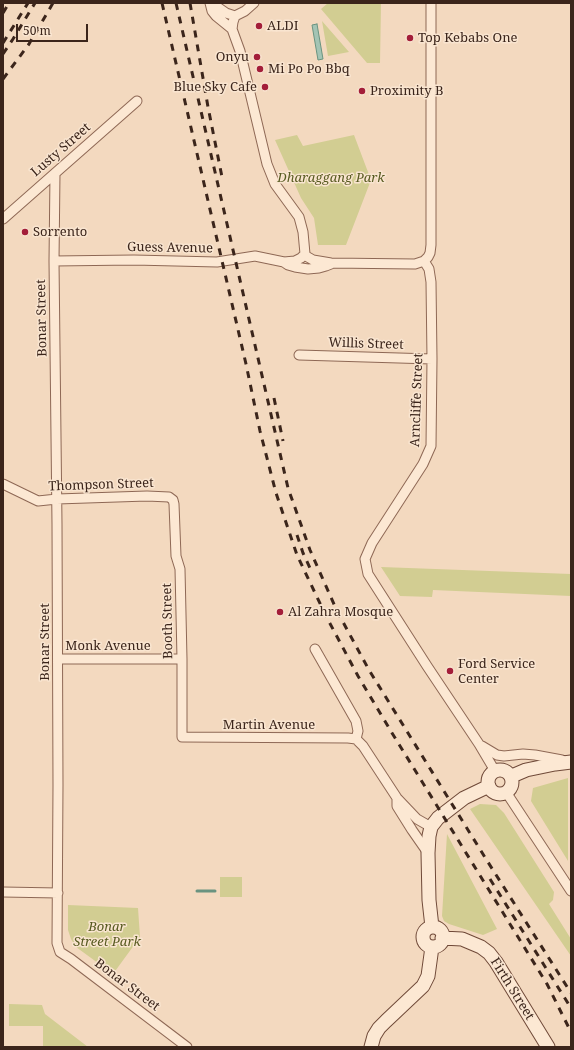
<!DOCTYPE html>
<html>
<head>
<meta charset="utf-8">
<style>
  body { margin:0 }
  #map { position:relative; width:574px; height:1050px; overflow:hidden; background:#f3d9bf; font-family:"Noto Serif",serif }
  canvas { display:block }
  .frame { position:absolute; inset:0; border:4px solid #3b251b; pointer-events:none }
  .scale { position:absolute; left:16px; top:24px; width:72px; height:18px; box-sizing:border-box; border:2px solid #3b251b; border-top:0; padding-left:5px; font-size:12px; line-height:14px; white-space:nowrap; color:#3b251b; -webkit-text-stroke:3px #f9e5d0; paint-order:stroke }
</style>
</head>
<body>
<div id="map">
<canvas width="574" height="1050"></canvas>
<div class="frame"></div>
<div class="scale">50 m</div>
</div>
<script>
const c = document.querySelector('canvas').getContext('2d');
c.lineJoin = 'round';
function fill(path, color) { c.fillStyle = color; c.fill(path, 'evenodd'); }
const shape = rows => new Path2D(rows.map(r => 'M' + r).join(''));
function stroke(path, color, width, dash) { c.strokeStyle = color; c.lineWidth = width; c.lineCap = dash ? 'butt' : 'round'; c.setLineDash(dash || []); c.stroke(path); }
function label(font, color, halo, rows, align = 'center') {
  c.font = font + ' "Noto Serif",serif'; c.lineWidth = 3; c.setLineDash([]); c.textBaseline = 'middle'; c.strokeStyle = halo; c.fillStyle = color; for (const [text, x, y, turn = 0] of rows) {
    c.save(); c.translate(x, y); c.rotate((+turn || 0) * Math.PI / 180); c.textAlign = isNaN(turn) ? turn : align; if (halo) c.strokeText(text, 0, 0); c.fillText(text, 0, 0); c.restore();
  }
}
const green = shape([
  [328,3,381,3,380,63,367,63,321,9],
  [322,21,349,52,328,56],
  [297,135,303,146,354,135,371,180,346,245,318,245,314,218,301,198,275,140],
  [381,567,571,574,571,596,433,590,432,597,400,596],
  [568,778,568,861,531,801,533,788],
  [480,804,496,805,504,813,554,892,553,900,549,904,571,939,571,956,470,809],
  [447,834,497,929,483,935,449,924,444,921,442,916],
  [220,877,242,877,242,897,220,897],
  [68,905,138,908,140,937,113,974,76,947,71,939,68,930],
  [9,1004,42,1005,45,1014,88,1047,43,1047,43,1026,9,1026]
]);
const water = shape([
  [317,24,323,59,318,60,312,25,317,24]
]);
const stream = shape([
  [197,891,215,891]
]);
const street = shape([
  [210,3,212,11,216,16,232,29],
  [215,3,216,6,226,13,235,16],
  [235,16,233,22,232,29,240,51,267,164,275,184,299,217,303,232,305,254],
  [235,16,245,11,254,3],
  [55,173,54,261,57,524,58,785,57,943,60,952,71,959,187,1047],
  [3,219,137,101],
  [305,254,306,256,313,260,331,263,415,264,424,261,428,257,430,253,431,245,431,3],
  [54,261,134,260,217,262,255,256,284,262,295,261,301,258,305,254],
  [424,261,429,269,431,282,432,359,431,446,423,464,372,543,365,559,368,574,427,666,479,744,495,771],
  [285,263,288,265,295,267,308,269,319,268,326,266,331,264],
  [299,355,432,359],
  [3,484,38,501,57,499,147,496,169,497,173,500,174,504,176,556,180,569,182,659,182,737,348,738,356,739],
  [315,649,356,721,358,731,356,739,363,746,397,798,417,819,431,827],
  [58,659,182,659],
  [482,746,497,755,504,756,523,754,535,755,562,760],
  [506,792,571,891],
  [397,798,397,806,412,830,428,853],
  [3,892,58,893]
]);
const secondary = shape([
  '488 782a12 12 0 1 1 24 0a12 12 0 1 1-24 0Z',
  [512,776,526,770,555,764,571,762],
  [432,927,429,900,428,853,429,836,431,827,438,818,464,798,489,786],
  '423 937a10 10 0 1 1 20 0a10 10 0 1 1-20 0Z',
  [442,938,462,939,481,947,489,953,496,962,548,1047],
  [371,1047,374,1036,379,1028,386,1021,423,986,428,976,432,947]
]);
const rail = shape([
  [162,3,246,364,260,431,276,493,297,555,326,616,358,676,392,733,547,984,571,1032],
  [176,3,288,488,310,550,337,611,369,670,486,859,571,993],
  [190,3,208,107,223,182],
  [3,13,9,3],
  [3,43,28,3],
  [3,54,13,39,35,3],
  [3,79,29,44,53,3],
  [274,398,283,441],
  [297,535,303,553,310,568],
  [490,879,571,1008]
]);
const markers = [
  [259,26,4,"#a31e39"],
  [410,38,4,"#a31e39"],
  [257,57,4,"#a31e39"],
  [260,69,4,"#a31e39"],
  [265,87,4,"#a31e39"],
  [362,91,4,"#a31e39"],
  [25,232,4,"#a31e39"],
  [280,612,4,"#a31e39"],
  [450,671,4,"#a31e39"]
];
const poiNames = [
  ["ALDI",267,26],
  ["Top Kebabs One",418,38],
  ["Onyu",249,57,"right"],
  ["Mi Po Po Bbq",268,69],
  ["Blue Sky Cafe",257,87,"right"],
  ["Proximity B",370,91],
  ["Sorrento",33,232],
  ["Al Zahra Mosque",288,612],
  ["Ford Service",458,664],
  ["Center",458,679]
];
const streetNames = [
  ["Lusty Street",61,150,-41],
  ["Guess Avenue",170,248,1],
  ["Bonar Street",42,318,-91],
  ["Willis Street",366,344,2],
  ["Arncliffe Street",417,400,-88],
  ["Thompson Street",101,485,-2],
  ["Booth Street",168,621,-91],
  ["Bonar Street",45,642,-90],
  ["Monk Avenue",108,646],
  ["Martin Avenue",269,725],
  ["Bonar Street",127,985,37],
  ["Firth Street",512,989,58]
];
const parkNames = [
  ["Dharaggang Park",331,178],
  ["Bonar",107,927],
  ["Street Park",107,942]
];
fill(green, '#d2cd92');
fill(water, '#a3c4b4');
stroke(water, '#699380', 1);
stroke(stream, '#699380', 3);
stroke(street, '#8e6855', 11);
stroke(secondary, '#6f4938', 15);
stroke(street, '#fce8d3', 9);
stroke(secondary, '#fce8d3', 13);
stroke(rail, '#3b251b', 3, [7, 7]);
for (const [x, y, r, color] of markers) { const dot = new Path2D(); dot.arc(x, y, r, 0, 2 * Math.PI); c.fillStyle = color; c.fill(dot); stroke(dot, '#f9e5d0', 1.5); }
label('13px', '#3b251b', '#f9e5d0', poiNames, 'left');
label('13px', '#3b251b', '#f9e5d0', streetNames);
label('italic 13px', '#575a20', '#f9e5d0', parkNames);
</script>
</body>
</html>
